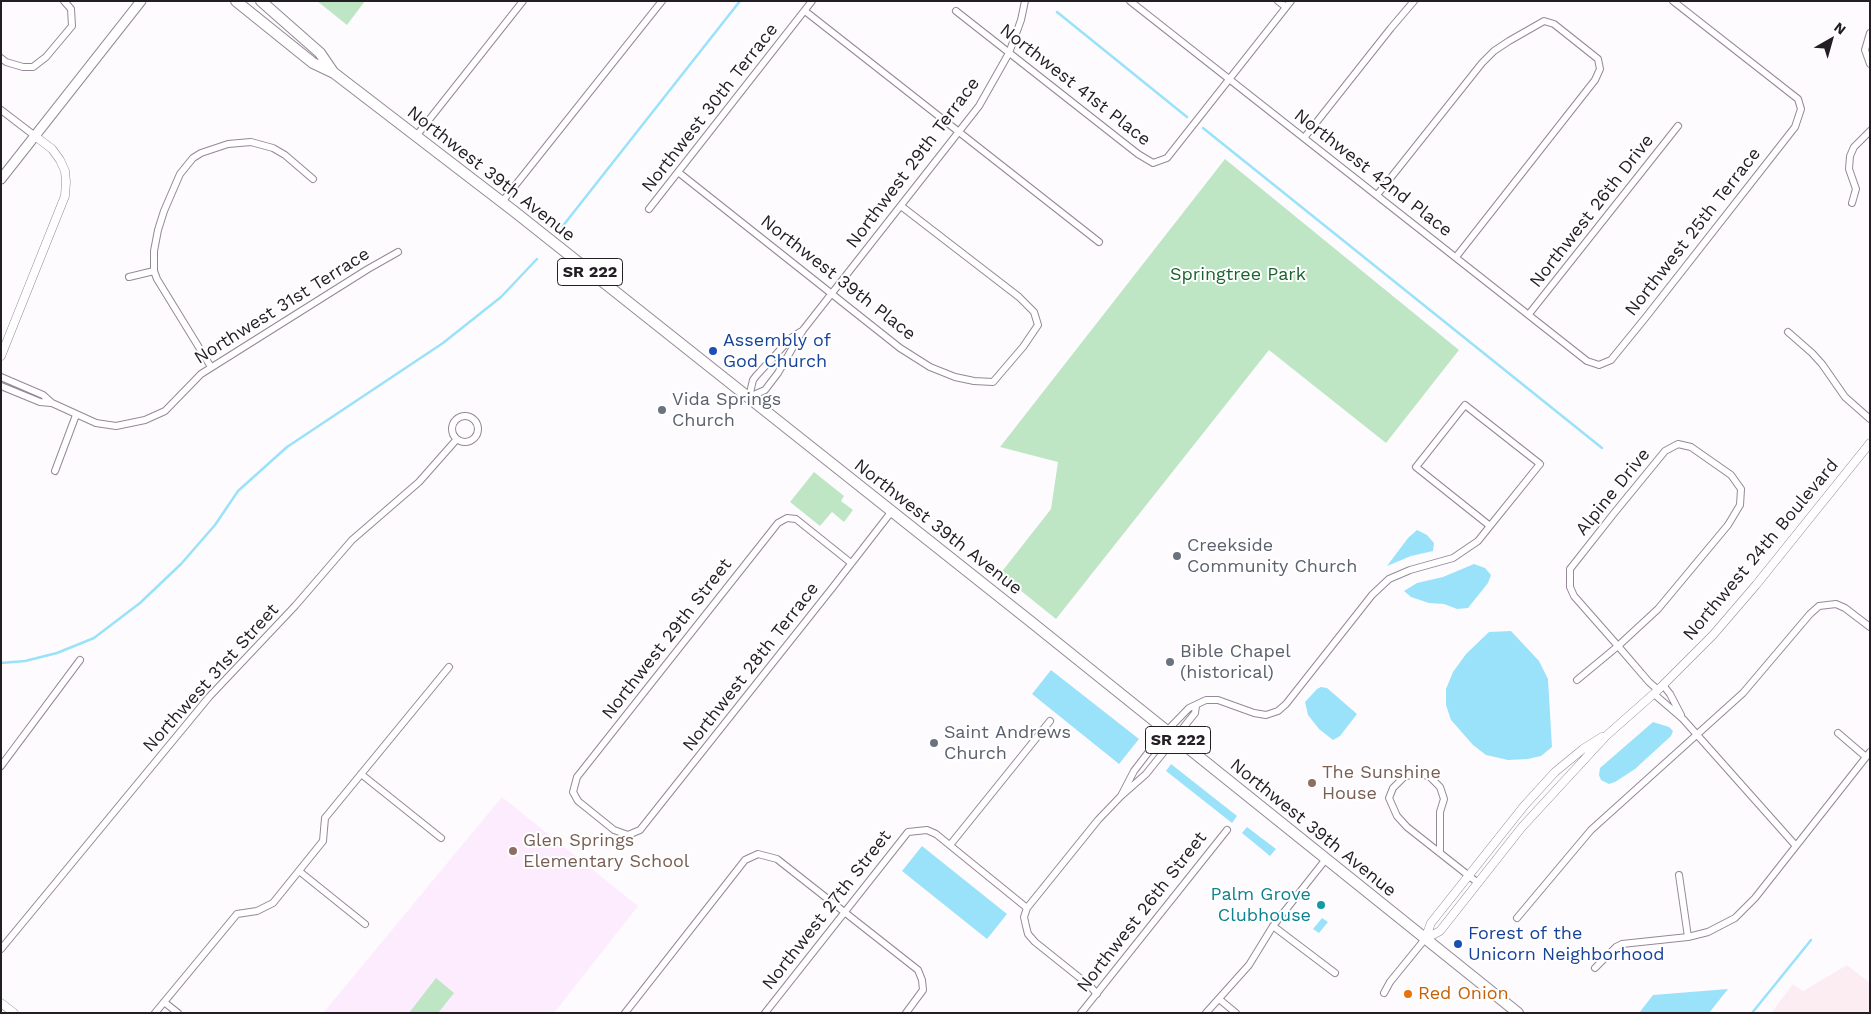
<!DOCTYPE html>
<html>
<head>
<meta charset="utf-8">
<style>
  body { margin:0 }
  #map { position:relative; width:1871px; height:1014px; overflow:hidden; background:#fefbfe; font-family:"Work Sans",sans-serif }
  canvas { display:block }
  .frame { position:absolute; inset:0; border:2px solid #231e24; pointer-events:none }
  .north { position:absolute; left:1806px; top:15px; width:50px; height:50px; -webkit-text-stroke:4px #fff; paint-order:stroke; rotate:38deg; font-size:14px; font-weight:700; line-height:20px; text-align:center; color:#231e24 }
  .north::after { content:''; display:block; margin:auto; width:18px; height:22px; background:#231e24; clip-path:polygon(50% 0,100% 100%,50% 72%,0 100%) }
</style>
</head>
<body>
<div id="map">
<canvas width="1871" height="1014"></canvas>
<div class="frame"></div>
<div class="north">N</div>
</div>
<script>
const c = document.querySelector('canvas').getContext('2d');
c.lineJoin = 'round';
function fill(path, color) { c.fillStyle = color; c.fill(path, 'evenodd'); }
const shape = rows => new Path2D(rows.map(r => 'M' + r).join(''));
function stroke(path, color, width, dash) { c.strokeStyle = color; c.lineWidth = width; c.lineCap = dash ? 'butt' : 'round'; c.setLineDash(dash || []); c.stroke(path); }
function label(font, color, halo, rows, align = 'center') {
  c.font = font + ' "Work Sans",sans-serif'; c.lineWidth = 4; c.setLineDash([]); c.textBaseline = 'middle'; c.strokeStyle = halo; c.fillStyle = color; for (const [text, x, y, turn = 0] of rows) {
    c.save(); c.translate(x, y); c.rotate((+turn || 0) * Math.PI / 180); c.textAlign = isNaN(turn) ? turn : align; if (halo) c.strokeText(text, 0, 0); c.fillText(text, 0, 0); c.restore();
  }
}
const commercial = shape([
  [1847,965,1870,983,1870,1013,1771,1013,1793,984,1803,991]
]);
const built = shape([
  [502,797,638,906,554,1013,323,1013]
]);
const green = shape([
  [317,1,365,1,347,25],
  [1225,159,1459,350,1386,443,1269,350,1056,619,1000,574,1051,509,1058,462,1000,447],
  [814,472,844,496,841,501,853,510,844,522,832,512,820,526,790,502],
  [436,978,454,993,438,1013,409,1013]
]);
const water = shape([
  [1417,530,1427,535,1434,543,1433,551,1411,556,1387,566,1408,538],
  [1474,564,1485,568,1491,575,1488,583,1468,608,1457,609,1444,604,1429,603,1411,597,1404,591,1417,583,1443,577],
  [1511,631,1539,661,1548,679,1552,747,1541,756,1528,759,1508,760,1486,755,1473,745,1451,720,1446,705,1446,689,1453,672,1466,654,1489,632],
  [1051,670,1139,739,1119,764,1032,694],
  [1321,687,1327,688,1357,714,1340,736,1333,740,1319,729,1308,715,1305,702,1317,689],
  [1653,722,1669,727,1673,731,1671,736,1635,769,1615,782,1609,784,1601,780,1599,775,1600,768],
  [1171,764,1237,816,1232,823,1166,771],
  [1247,827,1276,849,1270,856,1242,833],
  [922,846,1007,914,987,939,902,871],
  [1322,918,1328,922,1319,933,1313,929],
  [1728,989,1709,1013,1639,1013,1653,995]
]);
const stream = shape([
  [1057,12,1187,117],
  [1203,128,1602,448],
  [562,227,740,1],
  [1,663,25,661,57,653,94,638,140,603,181,564,215,525,238,491,287,447,443,343,501,297,537,259],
  [1752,1013,1811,940]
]);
const minor = shape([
  [1130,1,1587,361,1599,365,1611,360,1646,317,1795,127,1801,109,1798,99,1673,1],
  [1278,1,1286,7],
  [805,11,1099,242],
  [956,11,1138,154,1153,163,1167,158,1291,1],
  [1870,33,1865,50,1870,64],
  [1,58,6,62,23,67,33,67,46,57,72,26,71,9,64,1],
  [1,110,35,136],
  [417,135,523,1],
  [1304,138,1391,28,1414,1],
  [678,172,900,348,930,367,955,377,974,381,993,382,1023,347,1038,325,1034,312,1019,297,901,206],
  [1377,195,1482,63,1494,51,1509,41,1544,21,1554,24,1598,59,1600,69,1595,80,1456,257],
  [502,202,662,1],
  [1852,203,1856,189,1849,169,1850,156,1854,147,1870,131],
  [649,209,812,1],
  [129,277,154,271],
  [1529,314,1678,126],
  [1788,332,1812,353,1822,364,1845,397,1870,419],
  [211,367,157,279,154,271,154,251,158,230,164,211,180,174,193,158,201,153,228,144,251,142,273,148,285,155,313,179],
  [1,377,43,395,52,403,96,423,116,426,145,420,165,411,201,374,368,269,398,252],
  [1,386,40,402,51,403],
  [749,397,765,390,778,373,803,330,979,106,1009,53,1021,20,1025,1],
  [749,397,753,380,756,376,791,338,800,332],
  '452 429a13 13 0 1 1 26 0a13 13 0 1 1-26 0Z',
  [55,471,76,415],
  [851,563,796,519,787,518,778,523,577,777,573,792,578,801,614,830,628,835,640,830,833,587,892,511],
  [1577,680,1618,646,1658,609,1728,525,1740,505,1741,489,1731,475,1691,447,1678,444,1665,451,1615,512,1570,569,1570,587,1574,596,1618,646,1649,682,1658,690],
  [1663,685,1670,694,1681,715],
  [1654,694,1683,719,1796,846],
  [1838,733,1866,757],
  [1,766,80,660],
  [361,774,441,838],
  [1121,796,1134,771,1157,741,1189,708,1206,700,1218,700,1254,713,1266,715,1278,711,1286,704,1372,595,1389,579,1410,570,1453,558,1478,541,1490,526,1540,464,1465,405,1416,467,1490,526],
  [950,845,1050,721],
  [1440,853,1440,812,1444,799,1440,787,1429,776,1419,774,1405,776,1393,788,1389,798,1397,816,1407,827,1478,883],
  [299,871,365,924],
  [1679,875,1688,937],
  [1517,918,1591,830,1743,693,1810,614,1819,606,1836,604,1845,608,1870,627],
  [1273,926,1335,973],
  [1,949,209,697,295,606,352,540,419,482,457,439],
  [1595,968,1616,947,1622,944,1688,937,1708,932,1735,918,1755,898,1870,752],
  [1384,993,1390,982,1425,939],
  [1097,994,1090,986,1035,942,1028,934,1026,926,1024,917,1027,908,1098,820,1121,796,1146,774,1195,713,1196,706],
  [1219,999,1236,1013],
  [164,1002,178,1013],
  [155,1013,237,914,257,911,273,903,323,841,325,818,449,667],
  [625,1013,745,860,758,854,777,859,918,970,922,980,923,990,906,1013],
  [765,1013,908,832,927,830,936,834,1027,908],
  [1081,1013,1227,830],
  [1206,1013,1249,965,1273,926,1326,859]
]);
const tertiary = shape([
  [1,356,65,196,66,182,65,171,60,160,52,149,35,136],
  [1425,939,1440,931,1522,827,1606,736,1658,690,1713,635,1756,585,1870,443],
  [1425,939,1431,923,1524,806,1555,772,1583,749,1602,737],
  [1,1003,14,1013]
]);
const secondary = shape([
  [1,179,141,1]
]);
const primary = shape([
  [236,1,313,63,334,73,515,212,1030,621,1518,1013],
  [261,1,320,53,333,72]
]);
const markers = [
  [713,351,5,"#1a4fb4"],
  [662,410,5,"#6b7280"],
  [1177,556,5,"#6b7280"],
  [1170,662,5,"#6b7280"],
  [934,743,5,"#6b7280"],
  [1312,783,5,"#8d6e63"],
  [513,851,5,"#8d6e63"],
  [1321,905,5,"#0f9aa8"],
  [1458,944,5,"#1a4fb4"],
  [1408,994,5,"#e8710a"]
];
const shields = [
  [590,272,65],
  [1178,740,65]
];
const shieldNames = [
  ["SR 222",590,272],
  ["SR 222",1178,740]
];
const streetNames = [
  ["Northwest 41st Place",1075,85,38],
  ["Northwest 30th Terrace",710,108,-52],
  ["Northwest 29th Terrace",913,163,-53],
  ["Northwest 42nd Place",1373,173,38],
  ["Northwest 39th Avenue",491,174,38],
  ["Northwest 26th Drive",1592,211,-52],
  ["Northwest 25th Terrace",1693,232,-52],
  ["Northwest 39th Place",838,278,38],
  ["Northwest 31st Terrace",282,306,-32],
  ["Alpine Drive",1613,492,-51],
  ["Northwest 39th Avenue",938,527,38],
  ["Northwest 24th Boulevard",1761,550,-50],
  ["Northwest 29th Street",667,639,-52],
  ["Northwest 28th Terrace",751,667,-52],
  ["Northwest 31st Street",211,678,-48],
  ["Northwest 39th Avenue",1313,828,39],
  ["Northwest 27th Street",827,910,-52],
  ["Northwest 26th Street",1142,912,-52]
];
const parkNames = [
  ["Springtree Park",1238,275]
];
const transitNames = [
  ["Assembly of",723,341],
  ["God Church",723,362],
  ["Forest of the",1468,934],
  ["Unicorn Neighborhood",1468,955]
];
const worshipNames = [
  ["Vida Springs",672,400],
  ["Church",672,421],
  ["Creekside",1187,546],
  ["Community Church",1187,567],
  ["Bible Chapel",1180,652],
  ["(historical)",1180,673],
  ["Saint Andrews",944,733],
  ["Church",944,754]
];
const educationNames = [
  ["The Sunshine",1322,773],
  ["House",1322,794],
  ["Glen Springs",523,841],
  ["Elementary School",523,862]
];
const cultureNames = [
  ["Palm Grove",1311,895],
  ["Clubhouse",1311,916]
];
const foodNames = [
  ["Red Onion",1418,994]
];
fill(commercial, '#fcedf3');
fill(built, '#fcecfe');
fill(green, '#bfe6c4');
fill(water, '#9ae2f9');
stroke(stream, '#9ae2f9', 2.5);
stroke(minor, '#958897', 8);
stroke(tertiary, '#958897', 9);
stroke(secondary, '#958897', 11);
stroke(primary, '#958897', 12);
stroke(minor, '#fff', 6);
stroke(tertiary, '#fff', 8);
stroke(secondary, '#fff', 9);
stroke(primary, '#fff', 10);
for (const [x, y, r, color] of markers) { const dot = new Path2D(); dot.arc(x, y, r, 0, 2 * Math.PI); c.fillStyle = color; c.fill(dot); stroke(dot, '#fff', 2); }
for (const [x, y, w] of shields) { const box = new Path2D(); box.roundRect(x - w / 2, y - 13.5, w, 27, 4); c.fillStyle = '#fff'; c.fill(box); stroke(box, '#231e24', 1); }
label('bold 16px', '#231e24', null, shieldNames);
label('18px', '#231e24', '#fff', streetNames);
label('18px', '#1b622f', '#fff', parkNames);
label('18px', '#164399', '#fff', transitNames, 'left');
label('18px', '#5b616d', '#fff', worshipNames, 'left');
label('18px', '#785e54', '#fff', educationNames, 'left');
label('18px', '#0d838f', '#fff', cultureNames, 'right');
label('18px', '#c56008', '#fff', foodNames, 'left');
</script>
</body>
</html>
